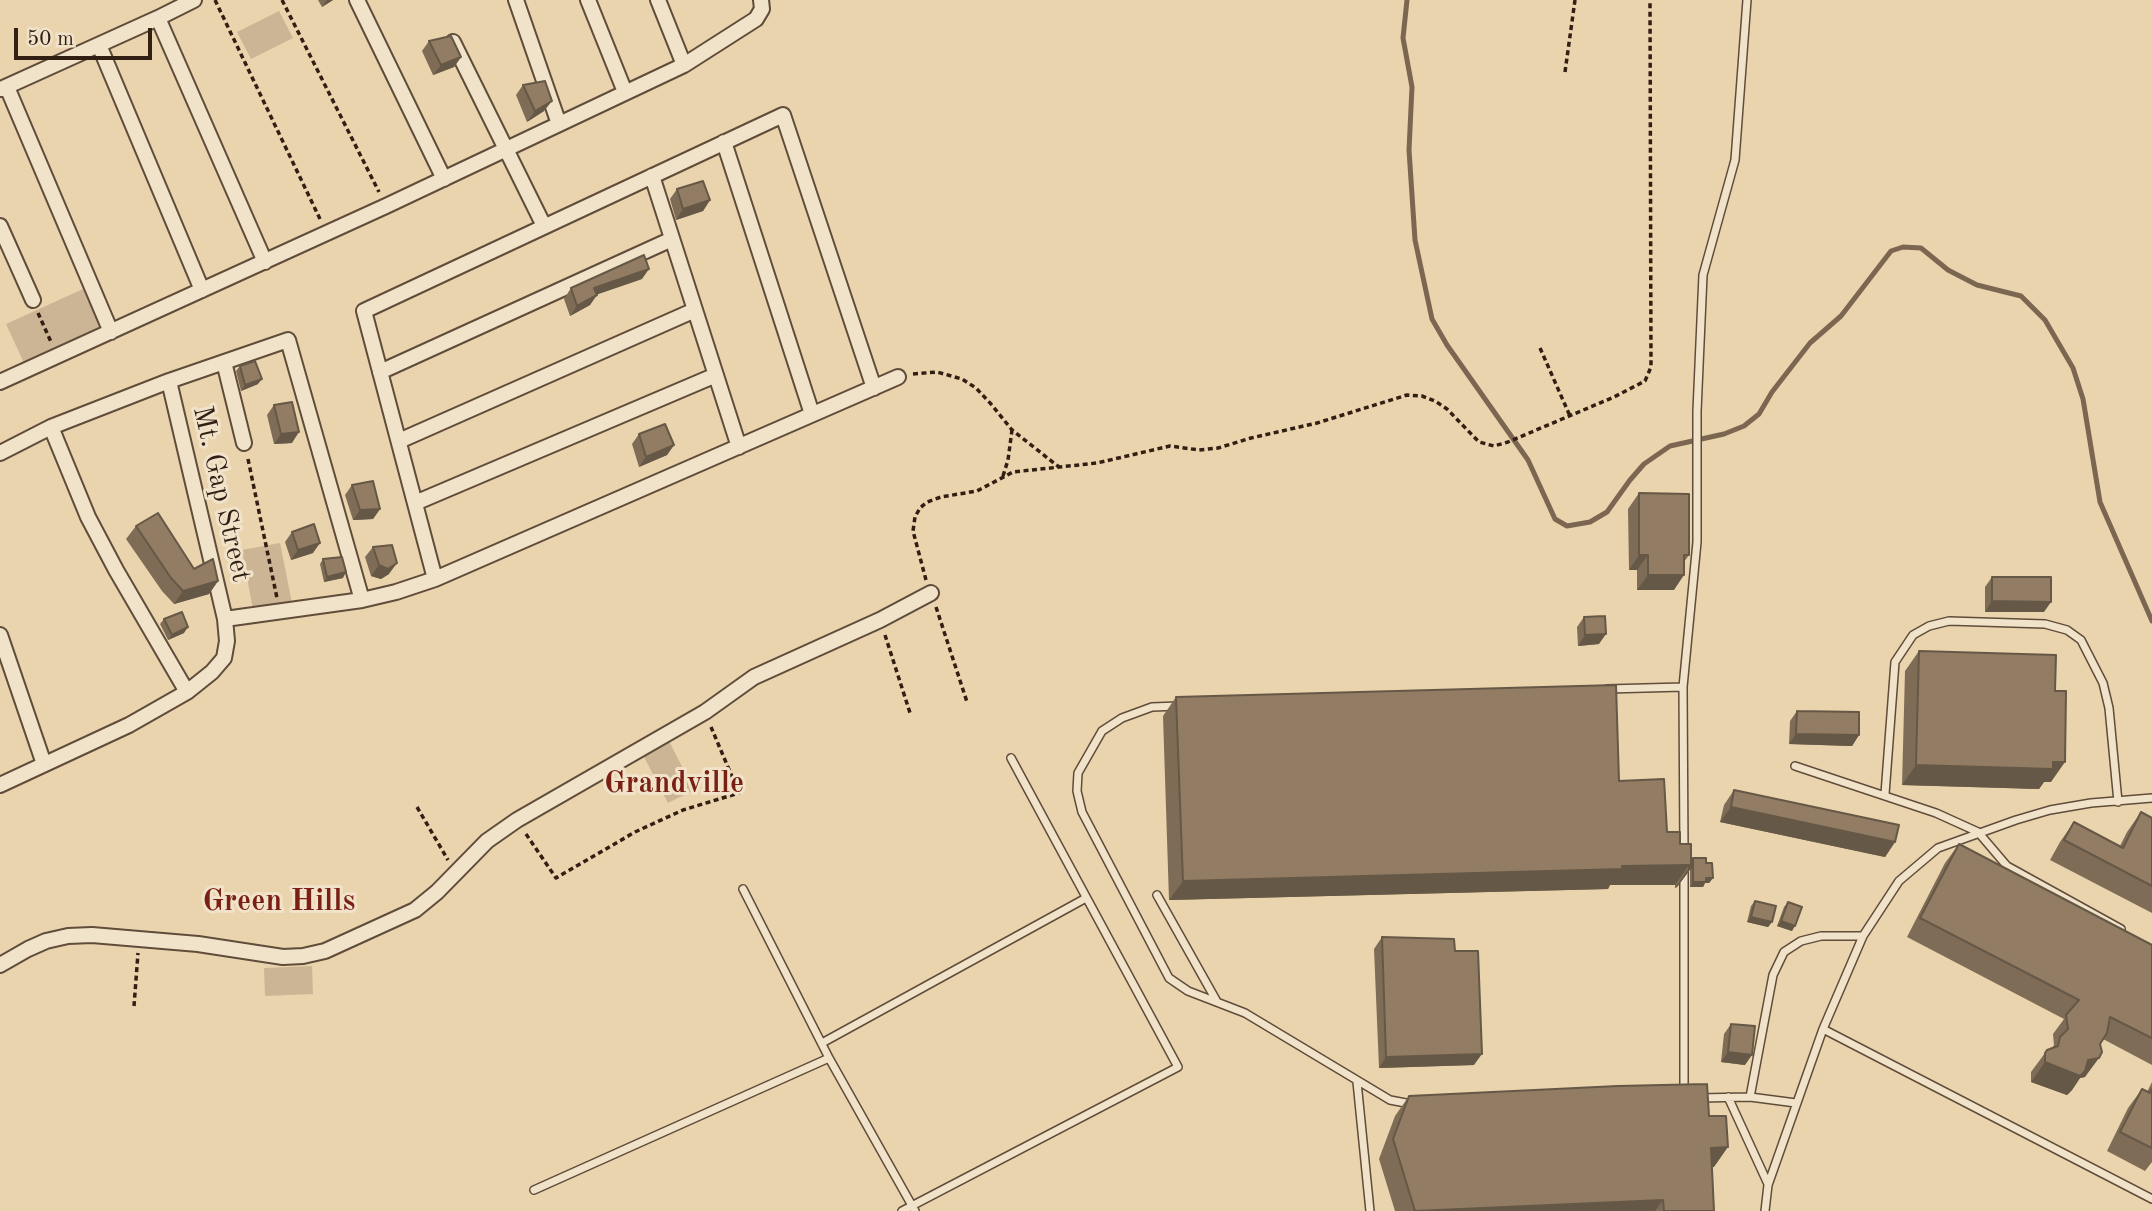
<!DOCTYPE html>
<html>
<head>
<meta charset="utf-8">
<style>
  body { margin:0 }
  #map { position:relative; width:2152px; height:1211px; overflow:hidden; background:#ead4ae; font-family:"Old Standard TT",serif }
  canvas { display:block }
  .scale { position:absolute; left:14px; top:28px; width:138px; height:32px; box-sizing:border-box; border:4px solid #321f14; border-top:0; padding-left:9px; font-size:21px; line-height:24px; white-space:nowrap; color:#321f14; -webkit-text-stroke:5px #f1e3ca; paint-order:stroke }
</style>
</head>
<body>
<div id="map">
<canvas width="2152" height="1211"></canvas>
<div class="scale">50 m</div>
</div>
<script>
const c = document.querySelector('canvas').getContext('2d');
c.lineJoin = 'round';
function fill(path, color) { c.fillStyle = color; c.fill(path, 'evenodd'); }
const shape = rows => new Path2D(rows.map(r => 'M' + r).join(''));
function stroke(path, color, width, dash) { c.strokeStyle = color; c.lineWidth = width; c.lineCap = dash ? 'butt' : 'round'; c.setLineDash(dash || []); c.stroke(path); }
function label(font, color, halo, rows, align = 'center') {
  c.font = font + ' "Old Standard TT",serif'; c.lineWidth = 6; c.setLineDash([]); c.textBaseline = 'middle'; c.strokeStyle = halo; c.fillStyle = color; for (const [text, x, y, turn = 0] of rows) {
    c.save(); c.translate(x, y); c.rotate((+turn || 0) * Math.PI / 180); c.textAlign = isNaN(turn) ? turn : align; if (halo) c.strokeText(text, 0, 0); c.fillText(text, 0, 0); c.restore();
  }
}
const green = shape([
  [279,11,293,38,251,59,237,32],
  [83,289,101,328,24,363,6,324],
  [280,543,292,603,253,610,242,550],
  [669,741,694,790,668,803,643,755],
  [312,966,313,994,265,996,264,968]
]);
const stream = shape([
  [1407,0,1403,38,1412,87,1409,150,1415,240,1432,319,1447,345,1528,460,1555,519,1567,526,1590,522,1607,512,1630,480,1644,464,1670,446,1724,434,1744,426,1759,414,1772,392,1810,343,1841,316,1891,251,1903,247,1921,248,1948,270,1977,285,2021,296,2045,320,2073,368,2083,399,2100,502,2152,621]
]);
const path = shape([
  [215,0,320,219],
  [282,0,379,192],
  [1565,72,1575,0],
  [38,313,51,342],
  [1540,348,1570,416],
  [913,374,937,372,962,379,976,388,991,404,1012,430,1059,467],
  [248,459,277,598],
  [1003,476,1008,460,1012,430],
  [926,580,913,531,915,517,920,508,927,502,941,497,977,491,1013,472,1097,463,1170,446,1199,450,1218,448,1251,438,1317,423,1407,395,1422,396,1435,401,1447,409,1479,442,1494,446,1508,442,1614,397,1645,381,1651,367,1650,0],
  [936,607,967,702],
  [885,635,911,716],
  [417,807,448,860],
  [526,834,556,878,635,832,683,810,739,793,711,727],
  [134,1006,138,953]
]);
const service = shape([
  [1607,689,1683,687],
  [1179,706,1152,707,1122,718,1102,731,1078,773,1077,791,1082,812,1169,978,1188,991,1245,1013,1390,1100,1411,1104],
  [1795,766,1936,813,1978,832,2007,866,2121,929],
  [1885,794,1895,662,1913,635,1929,626,1949,621,2045,624,2067,630,2081,640,2103,683,2109,708,2118,802],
  [1684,852,1683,687,1697,542,1697,411,1703,275,1735,160,1747,0],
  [1684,871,1684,1094],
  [743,889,829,1058,915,1211],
  [1157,895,1216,1000],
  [1823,1029,2152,1199],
  [822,1043,1086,898],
  [1357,1082,1370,1211],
  [1728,1097,1768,1184],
  [1750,1097,1773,975,1784,952,1801,941,1821,936,1863,936],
  [1699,1098,1750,1097,1796,1103],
  [534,1190,829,1058],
  [902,1211,1178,1067,1011,758],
  [1765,1211,1768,1185,1823,1029,1863,936,1899,881,1938,848,2016,820,2050,810,2091,803,2152,798]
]);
const minor = shape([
  [357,0,444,179],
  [516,0,559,124],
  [588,0,625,92],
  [658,0,684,65],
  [158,18,265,262],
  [453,42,544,226],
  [99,45,202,290],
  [7,87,111,332],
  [1,89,158,18,194,0],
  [724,142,812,414],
  [652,176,739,447],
  [0,226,33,300],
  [224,362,244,443],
  [380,372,672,239],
  [0,382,386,206,684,65,756,19,762,9,761,0],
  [51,427,88,517,116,570,187,692],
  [399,441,695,310],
  [0,453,51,427,169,381,288,340,362,600],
  [415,503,716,375],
  [435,579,364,311,783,115,874,388],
  [225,619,362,600,396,592,435,579,898,377],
  [0,635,44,764],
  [0,785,129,725,187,692,212,672,224,658,227,641,225,619,169,381],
  [0,965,28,949,46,941,68,936,92,935,198,944,283,957,303,956,325,951,415,910,437,892,487,841,517,820,705,712,754,677,880,620,931,593]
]);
const wall = shape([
  [318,0,333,0,322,7],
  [429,41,461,57,454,67,433,75,422,51],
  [523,85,544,111,527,122,516,95],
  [677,189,710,200,703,211,676,220,670,199],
  [642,279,597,294,590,305,570,316,564,299,571,288],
  [240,366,258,384,241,391,236,371],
  [274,405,292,443,274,444,267,415],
  [639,434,674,445,667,455,639,467,632,444],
  [352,485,380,509,373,519,353,520,345,495],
  [1639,493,1689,555,1684,562,1674,590,1637,590,1637,570,1629,570,1628,509],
  [136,526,194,569,218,581,209,594,174,604,162,591,126,539],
  [292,532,313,553,291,560,285,542],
  [373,547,389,574,381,579,371,576,365,557],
  [323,559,343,578,324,582,320,564],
  [1992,577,2044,612,1985,612,1985,587],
  [1584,617,1599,644,1578,646,1577,627],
  [164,619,184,633,168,640,160,624],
  [1919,651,2051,782,2044,782,2039,789,1902,785,1905,671],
  [1176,697,1619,781,1667,832,1680,844,1691,861,1693,858,1706,863,1713,878,1709,883,1705,883,1703,887,1690,887,1690,870,1677,887,1675,888,1675,885,1610,885,1608,889,1169,900,1163,716],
  [1797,711,1859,735,1852,746,1789,744,1790,721],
  [1734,790,1895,842,1885,857,1720,822,1724,805],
  [2141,812,2152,818,2152,913,2050,860,2060,842,2074,822,2120,846,2127,832],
  [1959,844,2152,945,2152,1065,2103,1039,2085,1077,2080,1078,2072,1090,2067,1095,2031,1082,2031,1072,2045,1053,2052,1048,2054,1045,2053,1034,2064,1019,1907,937,1945,863],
  [1755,901,1772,922,1768,927,1747,922,1751,906],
  [1788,902,1792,931,1777,926,1784,907],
  [1382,937,1455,951,1474,1065,1379,1068,1374,949],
  [1731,1024,1745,1065,1721,1062,1724,1034],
  [2152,1082,2152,1162,2145,1171,2107,1151,2128,1108,2142,1089,2147,1092],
  [1409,1096,1714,1167,1712,1167,1714,1211,1395,1211,1379,1159,1395,1116]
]);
const shadedWall = shape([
  [327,0,333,0,322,7],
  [461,57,454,67,433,75,441,65],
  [552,101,544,111,527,122,535,111],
  [710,200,703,211,676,220,683,209],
  [649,269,642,279,587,298,594,288],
  [597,295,590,305,570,316,577,306],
  [262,379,258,384,241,391,245,385],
  [299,432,292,443,274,444,281,434],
  [674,445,667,455,639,467,646,457],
  [380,509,373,519,353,520,360,510],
  [320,543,313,553,291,560,298,550],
  [1639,555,1648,555,1637,570,1629,570],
  [397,563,389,574,381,579,371,576,379,565],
  [346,572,343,578,324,582,327,577],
  [1648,575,1684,575,1674,590,1637,590],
  [218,581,209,594,174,604,183,591],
  [1992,601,2051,602,2044,612,1985,612],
  [188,627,184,633,168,640,172,635],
  [1606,634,1599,644,1578,646,1585,635],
  [1796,734,1859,735,1852,746,1789,744],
  [2053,762,2065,762,2051,782,2044,782,2039,789,1902,785,1916,765],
  [1731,807,1895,842,1885,857,1720,822],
  [1689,865,1675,885,1610,885,1608,889,1169,900,1183,881,1622,866],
  [1689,868,1691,868,1677,887,1675,888],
  [1706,878,1713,878,1709,883,1705,883,1703,887,1690,887,1693,882],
  [1751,917,1772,922,1768,927,1747,922],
  [1781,921,1795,926,1792,931,1777,926],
  [1728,1052,1752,1055,1745,1065,1721,1062],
  [1482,1054,1474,1065,1379,1068,1386,1057],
  [2099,1058,2085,1077,2080,1078,2072,1090,2067,1095,2031,1082,2045,1062,2088,1060],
  [1728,1147,1714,1167,1697,1168,1711,1148],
  [1663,1200,1655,1211,1421,1211]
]);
const building = shape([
  [451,36,461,57,441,65,429,41,451,36],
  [545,81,552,101,535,111,523,85,545,81],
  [703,181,710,200,683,209,677,189,703,181],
  [644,255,649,269,594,288,597,295,577,306,571,288,644,255],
  [255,361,262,379,245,385,240,366,255,361],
  [292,402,299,432,281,434,274,405,292,402],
  [665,424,674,445,646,457,639,434,665,424],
  [373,481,380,509,360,510,352,485,373,481],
  [1639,493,1689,494,1689,555,1684,555,1684,575,1648,575,1648,555,1639,555,1639,493],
  [158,513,194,569,213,559,218,581,183,591,171,578,136,526,158,513],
  [314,524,320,543,298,550,292,532,314,524],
  [392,545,397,563,388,569,379,565,373,547,392,545],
  [342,557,346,572,327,577,323,559,342,557],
  [1992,577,2051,577,2051,602,1992,601,1992,577],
  [182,612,188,627,172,635,164,619,182,612],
  [1605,616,1606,634,1585,635,1584,617,1605,616],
  [1919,651,2056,655,2055,691,2066,691,2065,762,2053,762,2053,769,1916,765,1919,651],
  [1616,685,1619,781,1664,779,1667,832,1680,832,1680,844,1691,844,1691,868,1689,868,1689,865,1622,866,1622,869,1183,881,1176,697,1616,685],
  [1797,711,1859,712,1859,735,1796,734,1797,711],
  [1734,790,1899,825,1895,842,1731,807,1734,790],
  [2141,812,2152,818,2152,886,2064,840,2074,822,2123,848,2141,812],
  [1959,844,2152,945,2152,1038,2110,1017,2107,1033,2100,1044,2102,1052,2099,1058,2088,1060,2085,1071,2080,1076,2045,1062,2045,1053,2047,1050,2058,1046,2060,1037,2068,1029,2066,1015,2079,1000,1920,918,1959,844],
  [1693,858,1706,858,1706,863,1712,863,1713,878,1706,878,1706,882,1693,882,1693,858],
  [1755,901,1776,906,1772,922,1751,917,1755,901],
  [1788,902,1802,907,1795,926,1781,921,1788,902],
  [1382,937,1454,939,1455,951,1478,951,1482,1054,1386,1057,1382,937],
  [1731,1024,1755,1026,1752,1055,1728,1052,1731,1024],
  [1707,1084,1709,1116,1726,1116,1728,1147,1711,1148,1714,1211,1664,1211,1663,1200,1415,1211,1393,1139,1409,1096,1618,1086,1707,1084],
  [2142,1089,2150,1093,2152,1089,2152,1148,2120,1132,2142,1089]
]);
const streetNames = [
  ["Mt. Gap Street",221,494,77]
];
const neighbourhoodNames = [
  ["Grandville",674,784],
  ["Green Hills",279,902]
];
fill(green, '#cbb594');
stroke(stream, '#7b6651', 5);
stroke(service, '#604c3a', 10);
stroke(minor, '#604c3a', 18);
stroke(path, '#321f14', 3.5, [5, 3.5]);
stroke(service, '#f1e3ca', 7);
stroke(minor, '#f1e3ca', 14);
fill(wall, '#7e6c56');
fill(shadedWall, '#665846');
fill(building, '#927d64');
stroke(building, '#665846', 2);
label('28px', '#321f14', '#f1e3ca', streetNames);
label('bold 30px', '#7a1f14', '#f1e3ca', neighbourhoodNames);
</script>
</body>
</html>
